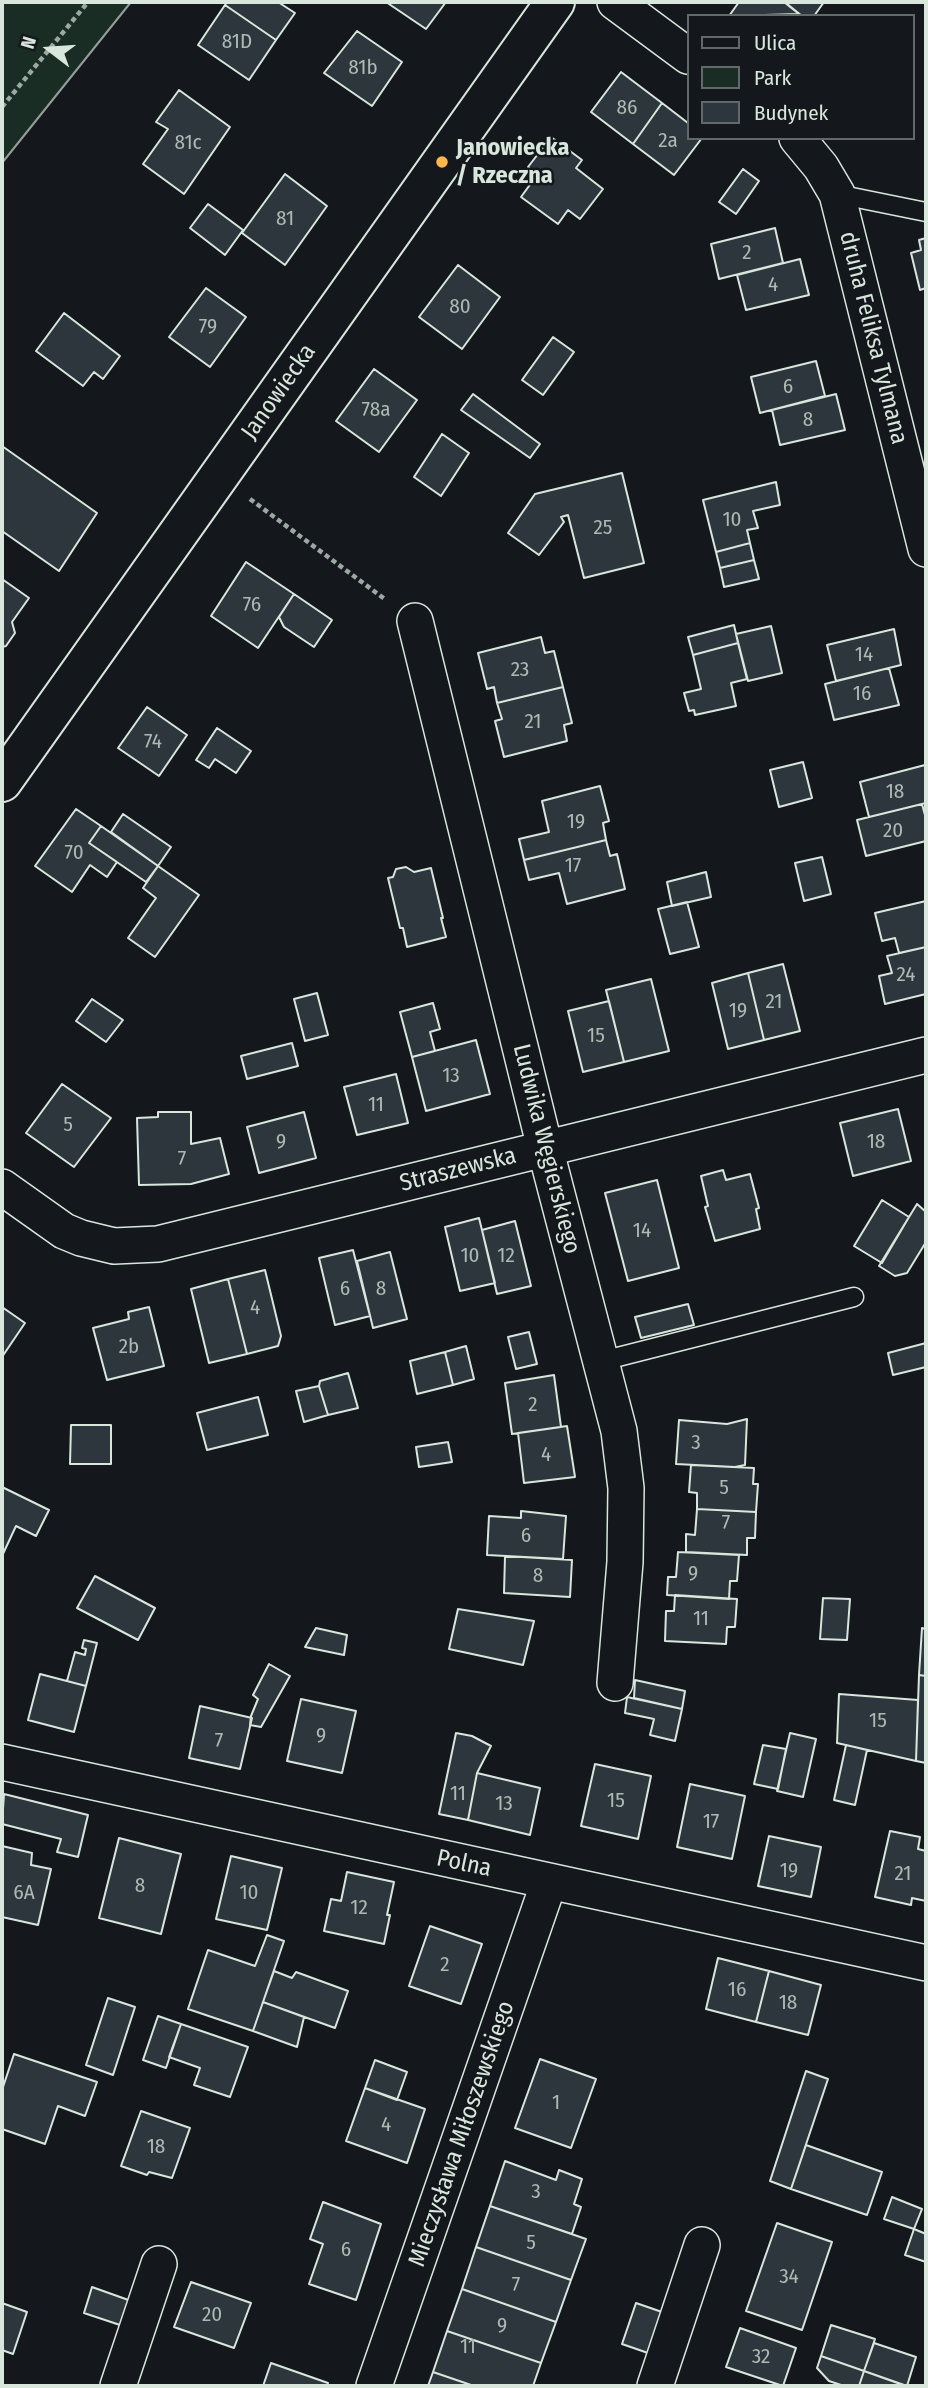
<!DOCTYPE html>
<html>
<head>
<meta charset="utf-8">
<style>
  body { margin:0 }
  #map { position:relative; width:928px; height:2388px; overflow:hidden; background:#14181c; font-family:"Fira Sans Condensed",sans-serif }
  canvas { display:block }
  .frame { position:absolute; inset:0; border:4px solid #d8e6dc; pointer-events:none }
  .legend { position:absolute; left:687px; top:14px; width:228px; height:126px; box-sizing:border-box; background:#14181c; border:2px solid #626a69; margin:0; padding:9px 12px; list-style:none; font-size:21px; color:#d8e6dc }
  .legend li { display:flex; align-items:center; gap:14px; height:35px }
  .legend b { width:35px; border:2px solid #626a69 }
  .north { position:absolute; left:14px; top:14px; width:70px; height:70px; -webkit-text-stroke:5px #14181c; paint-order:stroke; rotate:287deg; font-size:19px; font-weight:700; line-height:28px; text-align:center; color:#d8e6dc }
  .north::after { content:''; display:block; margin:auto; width:24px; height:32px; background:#d8e6dc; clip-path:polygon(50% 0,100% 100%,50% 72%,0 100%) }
</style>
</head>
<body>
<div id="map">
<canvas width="928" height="2388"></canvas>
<div class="frame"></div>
<ul class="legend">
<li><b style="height:9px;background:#14181c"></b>Ulica</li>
<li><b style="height:19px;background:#1a2d24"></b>Park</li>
<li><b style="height:19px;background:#2c363c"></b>Budynek</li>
</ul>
<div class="north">N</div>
</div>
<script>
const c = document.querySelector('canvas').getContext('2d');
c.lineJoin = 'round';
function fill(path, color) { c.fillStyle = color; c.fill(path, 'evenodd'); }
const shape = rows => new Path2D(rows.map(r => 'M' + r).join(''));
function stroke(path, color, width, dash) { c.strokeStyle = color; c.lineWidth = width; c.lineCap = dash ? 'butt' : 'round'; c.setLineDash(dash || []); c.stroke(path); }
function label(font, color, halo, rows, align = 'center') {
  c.font = font + ' "Fira Sans Condensed",sans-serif'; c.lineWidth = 5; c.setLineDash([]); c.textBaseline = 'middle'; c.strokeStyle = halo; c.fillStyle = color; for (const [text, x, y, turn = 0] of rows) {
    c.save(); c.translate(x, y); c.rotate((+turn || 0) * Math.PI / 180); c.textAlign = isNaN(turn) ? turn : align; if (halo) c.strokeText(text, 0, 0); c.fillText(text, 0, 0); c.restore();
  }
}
const green = shape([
  [2,2,131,2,2,163,2,2]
]);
const building = shape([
  [227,2,278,2,295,13,276,40,225,5,227,2],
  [386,2,446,2,426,29,386,2],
  [739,2,784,2,799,14,729,16,739,2],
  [788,2,824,2,814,16,802,16,786,3,788,2],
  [225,5,276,40,249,80,198,45,225,5],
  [357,31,402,62,372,106,324,73,357,31],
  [621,72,662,103,633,144,591,112,621,72],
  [179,90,230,127,184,194,143,164,168,129,156,122,179,90],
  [662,103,688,123,688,138,702,138,674,175,633,144,662,103],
  [551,137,582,160,576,168,603,189,580,219,568,210,558,224,521,197,537,175,528,167,551,137],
  [743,169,759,181,736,214,719,202,743,169],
  [285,174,327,206,285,265,242,233,285,174],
  [208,204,243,230,225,255,190,228,208,204],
  [775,228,783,263,719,279,711,244,775,228],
  [926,238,926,288,920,290,911,253,921,250,919,240,926,238],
  [800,259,809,295,746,310,737,275,800,259],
  [458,265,500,297,462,349,419,317,458,265],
  [206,288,246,317,210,367,169,337,206,288],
  [64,313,120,356,103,379,94,372,83,386,36,351,64,313],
  [553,337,574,352,543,395,522,380,553,337],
  [816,361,825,396,760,413,751,377,816,361],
  [374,369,417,400,379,452,336,421,374,369],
  [473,394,540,444,530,458,461,410,473,394],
  [836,394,845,430,780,445,772,410,836,394],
  [442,434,469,453,441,496,414,477,442,434],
  [2,446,97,513,59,571,2,531,2,446],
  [622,473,644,563,584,578,568,515,561,517,564,522,539,555,508,533,535,494,622,473],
  [776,482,780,505,753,511,758,528,747,530,750,543,716,552,703,500,776,482],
  [750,543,754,560,720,568,716,552,750,543],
  [754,560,759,579,724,587,720,568,754,560],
  [246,562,294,594,258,648,211,616,246,562],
  [2,579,29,598,12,622,15,633,6,646,2,647,2,579],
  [294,594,332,620,314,647,284,627,279,617,294,594],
  [734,625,738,643,693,655,688,637,734,625],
  [771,626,782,673,748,681,736,634,771,626],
  [894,629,901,665,836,681,827,645,894,629],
  [541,637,545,653,554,651,563,687,497,703,494,687,487,689,478,653,541,637],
  [738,643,747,679,731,683,736,706,695,715,694,710,689,711,684,693,701,689,693,655,738,643],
  [889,668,899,705,834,720,825,684,889,668],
  [563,687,572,723,564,725,567,741,504,757,495,721,502,719,497,703,563,687],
  [147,707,187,735,159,776,118,748,147,707],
  [217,728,251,751,236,773,215,759,209,768,196,760,217,728],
  [803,762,812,798,779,807,770,770,803,762],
  [925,765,926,803,869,817,860,782,925,765],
  [600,786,609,821,603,823,606,840,524,860,519,839,549,832,542,801,600,786],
  [922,804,926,819,926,841,866,856,857,820,922,804],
  [76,809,101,826,89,843,117,862,107,877,90,865,72,892,35,866,76,809],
  [123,814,171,847,158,866,111,832,123,814],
  [101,826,158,866,146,882,89,843,101,826],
  [606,840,610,856,617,854,625,889,567,904,559,873,529,880,524,860,606,840],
  [822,857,831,894,804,901,795,863,822,857],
  [158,866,199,895,155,957,128,938,156,898,143,888,158,866],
  [406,867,414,872,431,868,443,918,441,918,446,937,407,947,403,928,400,928,388,878,393,877,396,869,406,867],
  [706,872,711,897,672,906,667,882,706,872],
  [926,901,926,947,899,953,895,938,882,941,875,913,926,901],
  [687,902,699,947,670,954,658,909,687,902],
  [926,947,926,994,885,1004,879,976,892,973,887,956,926,947],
  [783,964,800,1031,764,1040,748,973,783,964],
  [748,973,764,1040,728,1049,712,983,748,973],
  [651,979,669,1051,624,1062,606,990,651,979],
  [317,993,328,1035,305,1041,294,999,317,993],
  [92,999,123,1020,106,1042,76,1021,92,999],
  [609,1001,624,1062,583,1072,568,1011,609,1001],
  [433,1003,440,1029,430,1032,435,1051,412,1057,400,1012,433,1003],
  [476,1040,490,1094,426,1111,412,1057,476,1040],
  [292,1043,298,1066,247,1079,241,1056,292,1043],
  [396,1074,408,1123,357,1135,344,1087,396,1074],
  [62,1084,111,1118,74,1167,26,1133,62,1084],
  [898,1109,911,1161,853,1176,840,1123,898,1109],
  [158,1112,191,1112,191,1144,220,1138,229,1174,191,1184,139,1185,137,1118,158,1117,158,1112],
  [304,1112,316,1158,259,1173,247,1127,304,1112],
  [723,1170,726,1180,750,1174,759,1208,756,1209,760,1229,715,1241,705,1207,708,1206,701,1176,723,1170],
  [657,1180,679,1268,628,1281,605,1193,657,1180],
  [882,1200,909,1217,882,1263,854,1246,882,1200],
  [917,1204,926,1212,926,1242,907,1273,895,1276,879,1266,917,1204],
  [479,1218,495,1283,460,1291,445,1227,479,1218],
  [515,1221,531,1286,497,1294,482,1230,515,1221],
  [353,1250,370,1316,335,1325,319,1258,353,1250],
  [390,1252,407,1319,373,1328,357,1261,390,1252],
  [265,1270,281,1336,278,1346,247,1354,228,1279,265,1270],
  [228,1279,247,1354,209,1363,191,1289,228,1279],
  [688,1304,694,1325,641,1338,635,1317,688,1304],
  [2,1307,25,1323,2,1357,2,1307],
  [149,1307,164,1366,107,1380,93,1328,129,1319,128,1312,149,1307],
  [529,1332,537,1364,516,1369,508,1337,529,1332],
  [926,1343,926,1367,893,1375,888,1353,926,1343],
  [466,1346,474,1379,453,1385,445,1352,466,1346],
  [445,1352,453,1385,417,1394,410,1361,445,1352],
  [348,1373,358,1408,328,1415,319,1386,320,1381,348,1373],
  [554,1375,561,1427,512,1434,505,1383,554,1375],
  [319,1386,328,1415,304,1422,296,1391,319,1386],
  [258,1397,268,1435,207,1450,197,1413,258,1397],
  [747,1419,745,1465,735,1467,676,1464,679,1420,727,1424,747,1419],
  [71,1425,111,1425,111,1464,70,1464,71,1425],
  [567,1426,575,1477,524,1483,518,1433,567,1426],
  [448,1442,452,1462,419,1467,416,1447,448,1442],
  [691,1465,754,1468,753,1484,758,1484,756,1512,697,1509,697,1493,689,1492,691,1465],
  [2,1487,49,1510,36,1536,16,1526,2,1556,2,1487],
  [697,1509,756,1512,755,1538,747,1538,747,1555,686,1552,686,1534,695,1535,697,1509],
  [521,1511,566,1516,563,1559,487,1555,489,1516,521,1518,521,1511],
  [678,1552,739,1555,737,1581,730,1581,729,1599,667,1595,668,1577,676,1577,678,1552],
  [505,1556,572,1560,570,1597,504,1593,505,1556],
  [95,1576,155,1608,138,1640,77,1608,95,1576],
  [675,1595,737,1599,735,1627,727,1627,726,1644,665,1641,666,1611,674,1611,675,1595],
  [823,1598,850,1599,847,1640,820,1639,823,1598],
  [458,1609,534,1621,523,1665,449,1649,458,1609],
  [316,1628,347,1635,344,1655,305,1647,316,1628],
  [922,1628,926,1629,926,1676,919,1675,922,1628],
  [84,1640,97,1643,86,1686,67,1681,75,1652,85,1655,86,1649,82,1648,84,1640],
  [269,1664,290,1676,261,1727,250,1725,251,1716,258,1699,253,1695,269,1664],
  [40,1674,86,1686,74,1732,28,1720,40,1674],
  [919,1675,926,1676,926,1763,916,1761,919,1675],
  [635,1680,685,1691,682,1709,634,1698,635,1680],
  [839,1694,918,1700,916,1761,837,1743,839,1694],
  [627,1697,682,1709,675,1741,650,1735,654,1719,625,1713,627,1697],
  [301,1699,356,1711,342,1773,287,1761,301,1699],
  [200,1706,252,1718,240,1769,189,1758,200,1706],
  [456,1733,472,1736,491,1746,477,1773,468,1820,439,1814,456,1733],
  [790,1733,816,1739,803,1797,777,1791,790,1733],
  [763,1745,786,1749,778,1789,754,1784,763,1745],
  [846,1745,867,1750,855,1805,834,1800,846,1745],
  [595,1764,651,1776,638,1839,581,1826,595,1764],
  [477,1773,540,1788,530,1835,468,1820,477,1773],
  [690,1784,745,1796,732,1859,677,1847,690,1784],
  [4,1794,88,1815,78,1857,57,1852,61,1839,2,1824,4,1794],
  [890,1831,920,1837,918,1849,926,1851,926,1901,912,1898,911,1905,875,1897,890,1831],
  [769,1836,821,1847,811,1897,758,1886,769,1836],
  [119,1838,181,1854,161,1934,99,1918,119,1838],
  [2,1846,32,1853,31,1865,51,1869,38,1925,2,1917,2,1846],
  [231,1856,282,1868,267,1930,216,1919,231,1856],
  [347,1872,394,1882,387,1915,390,1915,384,1944,324,1931,331,1899,341,1901,347,1872],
  [430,1926,482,1944,461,2004,409,1986,430,1926],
  [267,1935,284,1941,253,2031,188,2009,208,1950,255,1966,267,1935],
  [718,1958,769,1971,756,2022,706,2009,718,1958],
  [274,1971,292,1978,296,1972,348,1991,335,2028,263,2002,274,1971],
  [769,1971,821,1985,808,2035,756,2022,769,1971],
  [108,1998,135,2007,113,2075,86,2065,108,1998],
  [263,2002,304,2017,297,2047,253,2031,263,2002],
  [158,2016,181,2024,166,2068,143,2060,158,2016],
  [181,2024,248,2047,230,2097,194,2085,200,2068,169,2057,181,2024],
  [14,2054,97,2082,85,2116,58,2106,45,2144,2,2129,2,2090,14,2054],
  [540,2059,596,2079,571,2148,515,2128,540,2059],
  [375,2060,407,2072,397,2100,365,2088,375,2060],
  [806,2071,828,2079,791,2189,770,2181,806,2071],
  [365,2088,425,2109,407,2163,346,2141,365,2088],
  [141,2111,190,2128,172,2178,149,2172,147,2175,121,2166,141,2111],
  [806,2145,882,2172,867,2215,791,2189,806,2145],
  [505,2161,556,2180,559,2170,582,2179,574,2204,581,2207,572,2234,490,2206,505,2161],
  [892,2197,922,2209,914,2229,884,2219,892,2197],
  [323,2202,381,2224,356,2300,309,2284,323,2244,310,2239,323,2202],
  [490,2206,586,2239,571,2280,476,2247,490,2206],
  [777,2223,832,2242,802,2330,746,2311,777,2223],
  [914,2229,926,2234,926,2262,905,2255,914,2229],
  [476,2247,571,2280,556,2322,462,2289,476,2247],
  [191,2282,251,2303,234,2348,174,2327,191,2282],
  [92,2287,134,2302,126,2327,84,2313,92,2287],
  [462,2289,556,2322,541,2363,447,2331,462,2289],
  [2,2303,27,2312,13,2354,2,2350,2,2303],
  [636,2303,662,2312,648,2353,622,2344,636,2303],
  [831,2325,875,2339,864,2371,821,2356,831,2325],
  [740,2328,796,2348,783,2386,726,2367,740,2328],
  [447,2331,541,2363,533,2386,474,2386,433,2372,447,2331],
  [874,2343,916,2357,907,2386,864,2371,874,2343],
  [821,2356,864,2371,859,2386,844,2386,829,2381,817,2368,821,2356],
  [271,2363,328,2383,327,2386,263,2386,271,2363],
  [864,2371,906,2386,859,2386,864,2371],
  [433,2372,474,2386,428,2386,433,2372]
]);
const path = shape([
  [2,107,88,2],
  [250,499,386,600]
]);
const service = shape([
  [837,194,926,212],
  [602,1361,854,1297]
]);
const minor = shape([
  [615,2,688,56],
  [797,138,821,167,837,194,926,549],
  [415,621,545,1148,619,1431,626,1488,625,1562,615,1683],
  [2,1187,64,1231,81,1238,114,1246,158,1244,926,1055],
  [2,1762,926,1963],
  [118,2386,159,2264],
  [374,2386,549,1882],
  [655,2386,702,2245]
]);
const tertiary = shape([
  [2,782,555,2]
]);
const markers = [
  [442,162,7,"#ffb74d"]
];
const numberNames = [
  ["81D",237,42],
  ["81b",363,68],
  ["86",627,108],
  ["2a",668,141],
  ["81c",188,143],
  ["81",285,219],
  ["2",747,253],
  ["4",773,285],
  ["80",460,307],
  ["79",208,327],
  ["6",788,387],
  ["78a",376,410],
  ["8",808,420],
  ["10",732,520],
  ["25",603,528],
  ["76",252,605],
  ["14",864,655],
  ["23",520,670],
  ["16",862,694],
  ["21",533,722],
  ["74",153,742],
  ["18",895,792],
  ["19",576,822],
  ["20",893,831],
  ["70",74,853],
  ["17",573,866],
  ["24",906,975],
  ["21",774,1002],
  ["19",738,1011],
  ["15",596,1036],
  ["13",451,1076],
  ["11",376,1105],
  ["5",68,1125],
  ["9",281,1142],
  ["18",876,1142],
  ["7",182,1159],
  ["14",642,1231],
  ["10",470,1256],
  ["12",506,1256],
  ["6",345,1289],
  ["8",381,1289],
  ["4",255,1308],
  ["2b",129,1347],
  ["2",533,1405],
  ["3",696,1443],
  ["4",546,1455],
  ["5",724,1488],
  ["7",726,1523],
  ["6",526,1536],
  ["9",693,1574],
  ["8",538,1576],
  ["11",701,1619],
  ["15",878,1721],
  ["9",321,1736],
  ["7",219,1741],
  ["11",458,1794],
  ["15",616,1801],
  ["13",504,1804],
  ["17",711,1822],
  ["19",789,1871],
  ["21",903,1874],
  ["8",140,1886],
  ["6A",24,1893],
  ["10",249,1893],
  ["12",359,1908],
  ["2",445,1965],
  ["16",737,1990],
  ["18",788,2003],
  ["1",556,2103],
  ["4",386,2125],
  ["18",156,2147],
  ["3",536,2192],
  ["5",531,2243],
  ["6",346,2250],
  ["34",789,2277],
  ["7",516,2285],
  ["20",212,2315],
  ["9",502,2326],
  ["11",468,2347],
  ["32",761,2357]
];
const poiNames = [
  ["Janowiecka",456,148],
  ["/ Rzeczna",456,176]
];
const streetNames = [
  ["druha Feliksa Tylmana",873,338,76],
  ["Janowiecka",279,392,-55],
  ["Ludwika Węgierskiego",546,1149,76],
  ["Straszewska",458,1170,-14],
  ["Polna",464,1864,12],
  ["Mieczysława Miłoszewskiego",462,2134,-71]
];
fill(green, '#1a2d24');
stroke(green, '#939e99', 2);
fill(building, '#2c363c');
stroke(building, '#d8e6dc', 2);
stroke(service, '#d8e6dc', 21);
stroke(minor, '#d8e6dc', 38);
stroke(tertiary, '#d8e6dc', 42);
stroke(path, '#9da8a2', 4.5, [5, 3.5]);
stroke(service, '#14181c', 18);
stroke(minor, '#14181c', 35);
stroke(tertiary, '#14181c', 38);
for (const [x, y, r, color] of markers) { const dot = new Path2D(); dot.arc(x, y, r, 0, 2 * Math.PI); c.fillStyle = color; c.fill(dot); stroke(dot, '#14181c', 2.5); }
label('21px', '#adbab4', null, numberNames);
label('bold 24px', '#d8e6dc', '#14181c', poiNames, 'left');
label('24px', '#d8e6dc', '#14181c', streetNames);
</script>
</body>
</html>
